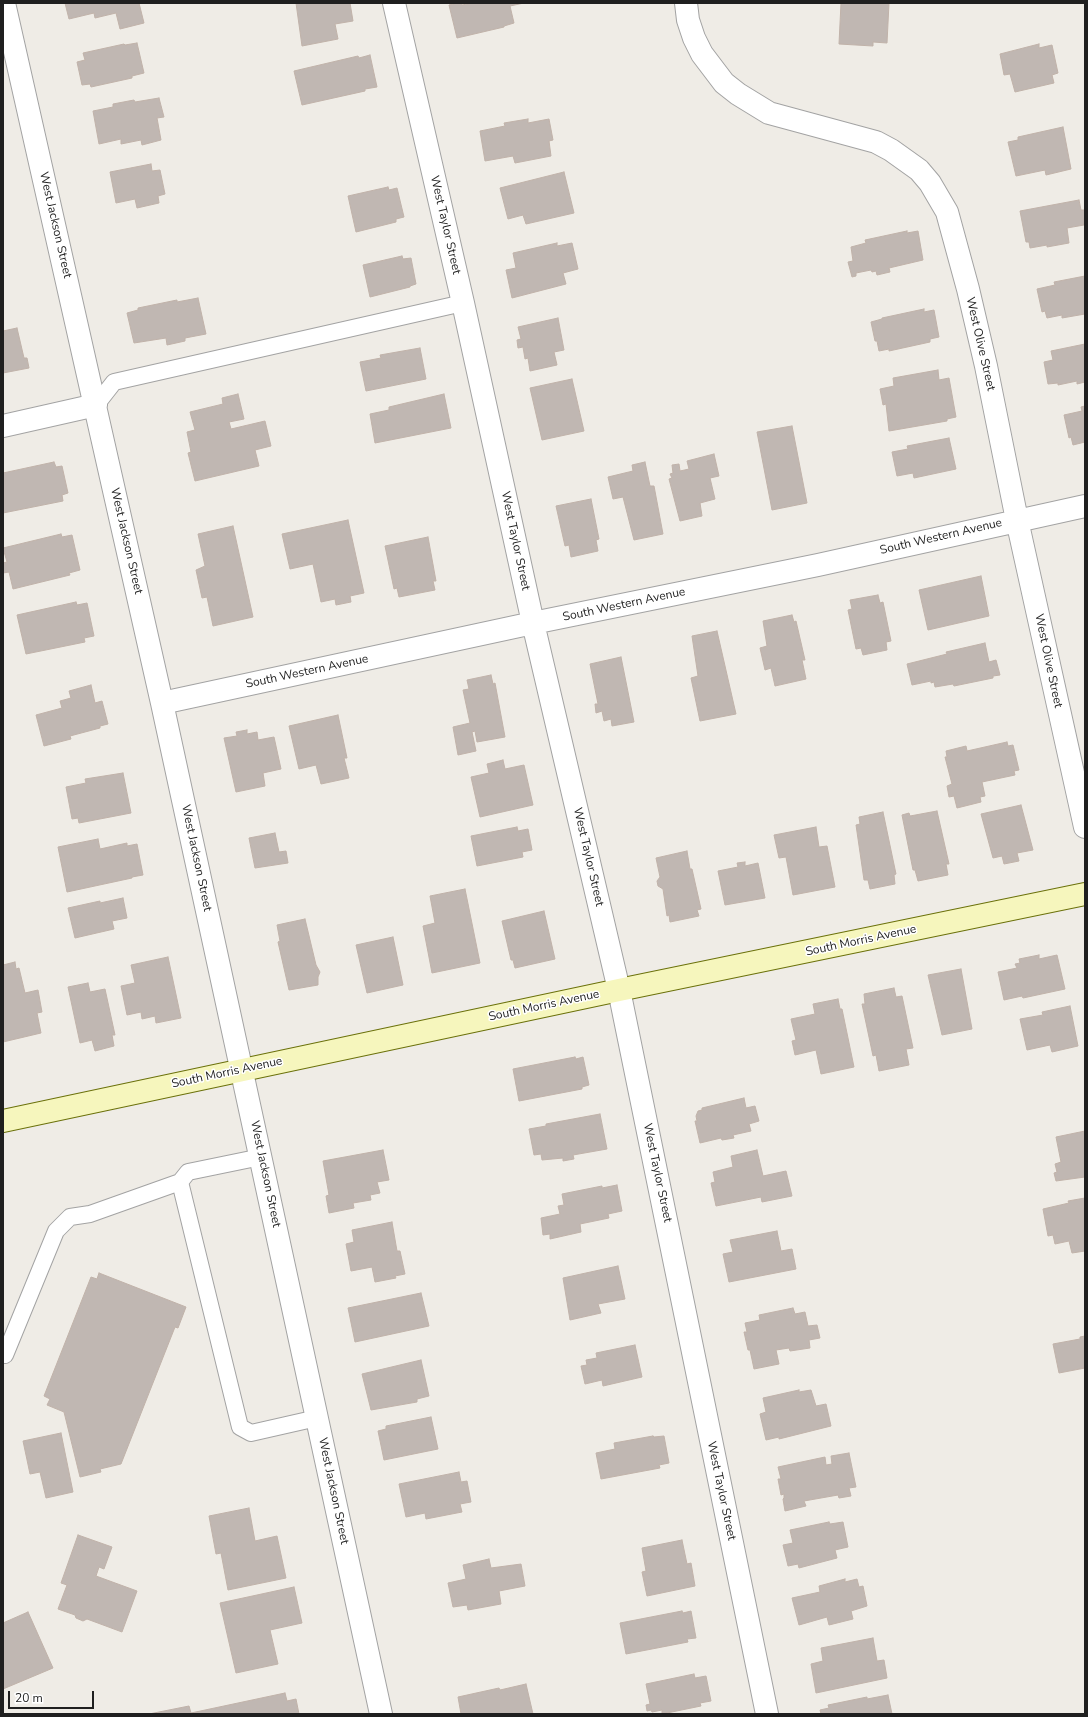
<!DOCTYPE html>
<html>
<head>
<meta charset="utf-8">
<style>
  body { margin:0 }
  #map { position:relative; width:1088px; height:1717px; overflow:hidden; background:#efece6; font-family:"Nunito Sans",sans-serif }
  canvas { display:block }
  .frame { position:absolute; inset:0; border:4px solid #1f1f1f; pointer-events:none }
  .scale { position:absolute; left:8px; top:1691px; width:86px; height:18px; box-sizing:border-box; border:2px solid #1f1f1f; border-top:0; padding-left:5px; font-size:12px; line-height:14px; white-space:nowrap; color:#1f1f1f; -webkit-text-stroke:3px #fff; paint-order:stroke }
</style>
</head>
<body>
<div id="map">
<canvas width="1088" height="1717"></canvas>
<div class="frame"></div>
<div class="scale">20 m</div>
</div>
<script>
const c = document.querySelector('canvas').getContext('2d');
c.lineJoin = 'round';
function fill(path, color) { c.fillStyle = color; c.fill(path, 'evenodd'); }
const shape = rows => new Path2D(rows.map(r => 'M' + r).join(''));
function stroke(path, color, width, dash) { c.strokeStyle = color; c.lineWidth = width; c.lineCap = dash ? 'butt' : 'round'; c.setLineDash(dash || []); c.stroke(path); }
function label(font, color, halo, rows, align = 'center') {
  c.font = font + ' "Nunito Sans",sans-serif'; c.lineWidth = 3; c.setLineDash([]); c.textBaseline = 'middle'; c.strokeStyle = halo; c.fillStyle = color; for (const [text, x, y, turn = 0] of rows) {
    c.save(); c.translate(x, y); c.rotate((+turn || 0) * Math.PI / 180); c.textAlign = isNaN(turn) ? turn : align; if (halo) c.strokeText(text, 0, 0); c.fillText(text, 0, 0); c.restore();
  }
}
const building = shape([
  [65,3,139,3,144,23,120,29,116,13,95,18,94,13,69,19,65,3],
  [296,3,350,3,353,21,335,24,338,39,302,46,296,3],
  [457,3,461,3,462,5,472,3,524,3,510,6,514,23,504,26,504,27,457,38,449,5,457,3],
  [841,3,889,3,887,43,873,42,873,46,839,44,841,3],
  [137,43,144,73,132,76,132,78,91,87,90,84,82,85,77,62,85,60,83,53,124,44,125,45,137,43],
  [1039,44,1039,48,1052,45,1058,73,1052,75,1054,83,1015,92,1010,74,1004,75,1000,54,1039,44],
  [370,55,377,87,365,89,365,91,302,105,294,71,358,56,359,58,370,55],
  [159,98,164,117,157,118,161,140,142,145,141,140,121,144,121,139,99,144,93,111,113,107,113,104,134,100,135,102,159,98],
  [528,119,528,123,549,119,553,140,549,141,551,156,515,163,513,156,485,161,480,131,505,126,504,123,528,119],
  [1063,127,1071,169,1046,175,1045,170,1016,176,1008,142,1018,140,1018,137,1063,127],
  [151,164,152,171,160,170,165,194,158,196,159,203,137,208,135,199,116,203,110,172,151,164],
  [564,172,574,213,526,224,523,215,508,219,500,188,564,172],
  [388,187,389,190,397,188,404,217,396,219,396,222,356,232,348,196,388,187],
  [1079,200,1081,210,1085,210,1084,225,1067,228,1069,243,1047,247,1047,245,1030,248,1029,242,1026,242,1020,211,1079,200],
  [907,231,907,233,918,231,923,260,889,268,890,272,877,275,876,271,872,272,871,270,856,273,856,276,852,277,848,262,853,261,851,247,866,243,865,240,907,231],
  [557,243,557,246,572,243,578,269,563,273,566,284,512,298,506,270,516,268,513,253,557,243],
  [402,256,403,259,411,258,416,284,410,286,410,287,370,297,363,265,402,256],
  [1085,276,1085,314,1062,318,1062,315,1047,318,1045,311,1042,312,1037,289,1055,285,1054,282,1085,276],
  [198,298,206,334,185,338,185,341,167,345,166,338,134,343,127,313,138,310,138,308,177,300,177,302,198,298],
  [924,309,924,312,934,310,939,337,930,339,930,342,889,351,889,349,879,351,877,341,875,341,871,322,882,319,882,318,924,309],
  [558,318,564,350,554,352,557,365,530,371,528,358,525,359,523,347,518,348,517,340,521,339,518,327,558,318],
  [17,328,24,358,27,358,29,368,3,373,3,331,17,328],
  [1085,344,1085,382,1077,384,1077,381,1058,385,1058,383,1048,384,1044,362,1053,360,1051,351,1085,344],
  [420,348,426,379,366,391,360,362,381,358,380,355,420,348],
  [938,370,939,380,949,378,956,417,947,419,947,421,889,431,886,404,883,405,880,389,894,386,893,378,938,370],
  [572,379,584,431,542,440,530,388,572,379],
  [238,394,244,419,229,422,231,429,265,421,271,446,255,450,259,466,195,481,188,453,191,452,187,432,195,430,190,412,223,404,222,398,238,394],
  [444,394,451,428,375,443,370,414,389,410,389,407,444,394],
  [1085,406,1085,442,1073,445,1071,437,1069,438,1064,415,1082,411,1081,407,1085,406],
  [792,426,807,503,772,510,757,432,792,426],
  [949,438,956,469,914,478,913,473,897,476,892,452,908,449,907,446,949,438],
  [714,454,719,476,710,478,715,499,700,503,702,516,680,521,669,479,672,478,670,474,673,473,672,465,679,464,680,471,689,469,687,461,714,454],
  [54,462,56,467,62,466,68,493,62,495,63,501,3,513,3,473,54,462],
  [645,462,650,486,654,486,663,534,634,540,623,497,613,499,608,477,633,471,632,465,645,462],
  [591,499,599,539,596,540,598,551,571,557,569,545,565,546,556,506,591,499],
  [348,520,364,593,350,596,351,602,336,605,335,599,321,602,313,564,290,569,282,534,348,520],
  [233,526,253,617,213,626,207,597,202,598,196,570,205,566,198,534,233,526],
  [61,534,62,537,72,535,80,570,69,573,70,575,13,589,9,572,3,573,3,563,7,562,3,548,61,534],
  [428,537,436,581,433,581,435,590,399,597,397,588,394,589,385,546,428,537],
  [981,576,989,616,928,630,919,590,981,576],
  [878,595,880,603,883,602,891,641,886,642,887,650,863,655,861,648,856,649,848,610,852,609,850,600,878,595],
  [76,602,77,605,87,603,94,636,84,638,85,642,26,654,17,615,76,602],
  [792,615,794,622,796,621,805,660,802,660,806,679,775,686,771,668,765,670,760,648,767,646,763,621,792,615],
  [717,631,736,714,700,721,691,678,698,676,692,636,717,631],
  [985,643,989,662,996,660,1000,675,993,676,993,678,954,686,953,684,935,687,934,682,931,683,931,681,912,685,907,664,947,654,946,652,985,643],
  [621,657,634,722,612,726,611,719,604,721,602,711,596,713,595,704,598,704,590,664,621,657],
  [491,675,493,684,495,683,505,737,477,742,475,731,472,732,476,751,458,755,453,727,470,723,463,690,469,689,467,680,491,675],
  [91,685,95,703,102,701,108,724,100,726,100,728,70,736,71,739,44,746,36,715,62,708,60,701,71,698,69,691,91,685],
  [338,715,347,758,344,758,349,778,321,784,316,765,299,769,289,726,338,715],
  [247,730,247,734,257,732,258,740,274,737,281,769,263,773,265,786,236,792,224,738,237,736,236,732,247,730],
  [1007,742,1008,746,1013,745,1019,770,1014,771,1015,775,982,782,985,796,980,797,981,802,957,808,954,796,949,797,947,786,952,784,945,757,947,757,946,751,966,746,967,751,1007,742],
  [503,760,505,769,524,765,533,805,480,817,471,777,489,773,487,764,503,760],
  [123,773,131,813,79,823,78,818,72,819,66,787,86,783,85,779,123,773],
  [1021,805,1033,850,1017,853,1019,861,1004,864,1002,856,993,858,981,814,1021,805],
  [937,811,949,864,946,864,948,875,918,881,915,870,913,870,902,815,909,813,910,816,937,811],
  [883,812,896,874,894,875,895,884,870,889,868,880,864,880,856,825,860,824,859,817,883,812],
  [517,827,518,831,528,829,532,850,522,852,523,857,477,866,471,836,517,827],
  [816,827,819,847,827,846,835,887,793,895,786,857,779,858,774,835,816,827],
  [275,833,279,852,286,851,288,863,255,868,249,838,275,833],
  [98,839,100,849,127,843,127,846,137,844,143,875,132,877,132,878,67,892,58,847,98,839],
  [687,851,690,869,692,869,701,909,697,910,699,916,670,922,669,915,667,916,663,889,658,886,657,881,660,877,656,858,687,851],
  [745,862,745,866,758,863,765,898,725,905,718,871,738,867,737,863,745,862],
  [465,889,480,963,432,973,423,926,435,923,430,896,465,889],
  [123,898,127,918,112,921,114,929,75,938,68,908,100,901,100,903,123,898],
  [544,911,555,959,515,968,513,960,511,960,502,921,544,911],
  [305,919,316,965,320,972,318,977,318,985,289,990,278,942,280,941,277,925,305,919],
  [393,937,403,985,367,993,356,945,393,937],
  [1039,955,1039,959,1057,955,1065,989,1023,998,1022,996,1004,1000,998,972,1017,968,1015,964,1020,963,1019,959,1039,955],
  [168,957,181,1018,156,1023,155,1016,142,1019,141,1012,127,1015,121,986,135,983,131,965,168,957],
  [15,962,16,969,19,968,25,993,38,990,42,1012,37,1013,41,1033,3,1042,3,965,15,962],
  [961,969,972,1029,942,1035,928,975,961,969],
  [88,983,90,992,105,989,115,1035,112,1035,114,1046,95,1051,92,1040,80,1043,68,987,88,983],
  [894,988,896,997,902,996,913,1048,906,1049,909,1065,879,1071,876,1055,873,1056,862,1004,865,1004,864,994,894,988],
  [838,999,840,1009,842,1009,854,1067,821,1074,816,1050,795,1055,792,1041,796,1040,791,1019,815,1014,813,1004,838,999],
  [1070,1006,1078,1046,1052,1052,1050,1045,1027,1050,1020,1019,1043,1015,1042,1012,1070,1006],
  [575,1057,576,1059,583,1057,589,1085,582,1087,582,1089,519,1101,513,1069,575,1057],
  [744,1098,746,1108,755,1106,759,1121,749,1124,751,1131,733,1135,734,1138,722,1140,721,1138,700,1143,695,1121,697,1121,696,1116,698,1111,702,1110,702,1108,744,1098],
  [600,1114,607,1149,573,1155,574,1159,563,1161,563,1158,542,1160,541,1154,534,1155,529,1129,546,1126,546,1124,600,1114],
  [1085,1131,1085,1177,1056,1181,1054,1173,1057,1172,1055,1164,1061,1162,1056,1137,1085,1131],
  [383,1150,389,1180,377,1182,380,1193,370,1195,371,1200,353,1203,354,1208,329,1213,326,1196,329,1195,323,1161,383,1150],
  [757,1150,763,1176,786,1171,792,1196,762,1202,761,1197,716,1206,711,1183,715,1182,713,1172,733,1167,731,1156,757,1150],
  [617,1185,622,1211,608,1214,609,1218,580,1224,581,1232,550,1239,550,1234,543,1235,541,1218,560,1214,558,1206,564,1205,562,1194,602,1186,602,1188,617,1185],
  [1085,1198,1085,1251,1072,1253,1069,1241,1055,1244,1053,1235,1048,1236,1043,1209,1069,1203,1068,1201,1085,1198],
  [392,1222,397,1251,400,1251,405,1274,395,1276,396,1278,375,1282,372,1267,351,1271,346,1244,354,1242,352,1230,392,1222],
  [777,1231,781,1251,792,1249,796,1269,729,1282,723,1254,733,1252,730,1240,777,1231],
  [618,1266,625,1299,598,1304,601,1313,570,1320,563,1278,618,1266],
  [99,1273,186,1307,178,1328,175,1327,121,1464,100,1469,101,1472,80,1477,64,1412,47,1405,50,1399,44,1396,91,1277,97,1279,99,1273],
  [421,1293,429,1326,355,1342,348,1308,421,1293],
  [793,1308,795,1314,805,1312,808,1326,817,1325,820,1338,809,1340,810,1348,790,1351,789,1348,776,1350,779,1364,754,1369,750,1350,748,1350,744,1332,747,1332,745,1323,760,1320,759,1315,793,1308],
  [1085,1336,1085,1368,1059,1373,1053,1344,1080,1339,1080,1337,1085,1336],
  [635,1345,642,1377,603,1386,602,1380,585,1384,581,1366,587,1365,586,1360,597,1358,596,1353,635,1345],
  [421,1360,429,1396,417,1399,417,1402,371,1410,362,1374,421,1360],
  [799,1390,799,1392,811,1390,816,1406,826,1404,831,1426,779,1439,779,1437,766,1440,760,1414,766,1412,763,1398,799,1390],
  [431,1417,438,1449,384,1460,378,1431,386,1429,386,1426,431,1417],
  [61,1433,73,1492,46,1498,40,1472,30,1474,23,1441,61,1433],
  [653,1436,654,1437,664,1436,669,1463,659,1465,660,1468,601,1479,596,1453,615,1449,614,1443,653,1436],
  [849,1453,856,1487,849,1488,851,1496,839,1498,838,1495,804,1501,806,1506,785,1511,783,1499,784,1498,784,1494,781,1495,778,1479,781,1479,778,1467,825,1457,826,1465,832,1464,831,1456,849,1453],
  [459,1472,461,1482,467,1481,471,1502,460,1504,462,1512,426,1519,425,1513,406,1517,399,1484,459,1472],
  [249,1508,255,1541,277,1536,286,1578,228,1590,221,1553,216,1554,209,1516,249,1508],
  [829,1522,830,1524,843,1522,848,1547,835,1550,837,1558,799,1568,798,1564,788,1566,783,1545,793,1543,790,1530,829,1522],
  [78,1535,112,1547,104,1569,99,1567,96,1576,137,1591,122,1632,87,1619,83,1621,76,1618,75,1615,58,1609,67,1585,61,1583,78,1535],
  [682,1540,687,1564,691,1563,695,1586,647,1596,642,1572,646,1571,642,1548,682,1540],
  [489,1559,491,1568,521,1564,525,1586,499,1591,501,1604,468,1610,467,1605,453,1607,448,1583,466,1579,463,1565,489,1559],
  [845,1579,845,1582,857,1579,859,1587,863,1586,867,1606,851,1611,853,1619,829,1625,827,1617,799,1625,792,1598,820,1592,819,1586,845,1579],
  [294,1587,302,1623,270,1630,278,1664,236,1673,220,1603,294,1587],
  [682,1611,683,1613,691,1611,696,1638,687,1639,688,1642,626,1654,620,1623,682,1611],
  [28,1612,53,1668,3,1689,3,1623,28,1612],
  [873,1638,877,1661,884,1660,887,1678,816,1693,811,1664,823,1661,821,1648,873,1638],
  [694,1674,695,1678,706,1676,711,1701,700,1703,701,1706,662,1714,662,1710,652,1712,651,1710,647,1711,646,1705,650,1704,646,1684,694,1674],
  [526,1684,533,1714,461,1714,458,1697,499,1688,500,1690,526,1684],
  [285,1693,287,1701,296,1699,299,1714,149,1714,189,1706,191,1713,285,1693],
  [888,1695,892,1714,821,1714,820,1710,829,1708,828,1705,867,1697,867,1699,888,1695]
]);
const service = shape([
  [96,405,114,382,463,303],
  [261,1157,188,1172,180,1182,240,1427,251,1433,317,1418],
  [5,1355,56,1231,70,1217,90,1214,180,1182]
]);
const minor = shape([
  [4,3,162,703,381,1714],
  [394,3,463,303,533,623,619,990,767,1714],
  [686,3,688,20,694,38,702,54,724,83,738,94,769,113,876,142,891,150,919,170,930,183,947,212,968,289,986,366,1017,520,1085,827],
  [3,426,96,405],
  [162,703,533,623,818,565,1085,506]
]);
const secondary = shape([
  [3,1121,619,990,1085,894]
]);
const streetNames = [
  ["West Jackson Street",55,225,77],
  ["West Taylor Street",445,225,77],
  ["West Olive Street",980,344,77],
  ["South Western Avenue",941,537,-13],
  ["West Jackson Street",126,541,77],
  ["West Taylor Street",515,541,78],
  ["South Western Avenue",624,605,-12],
  ["West Olive Street",1048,661,78],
  ["South Western Avenue",307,672,-12],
  ["West Taylor Street",588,857,77],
  ["West Jackson Street",196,858,78],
  ["South Morris Avenue",861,941,-12],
  ["South Morris Avenue",544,1006,-12],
  ["South Morris Avenue",227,1073,-12],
  ["West Taylor Street",657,1173,78],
  ["West Jackson Street",265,1174,78],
  ["West Jackson Street",333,1491,78],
  ["West Taylor Street",721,1491,78]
];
fill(building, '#c0b7b2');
stroke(building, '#c0b2a9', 1);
stroke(service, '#a3a3a3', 18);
stroke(minor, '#a3a3a3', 24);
stroke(secondary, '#6b710b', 24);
stroke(service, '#fff', 16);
stroke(minor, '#fff', 22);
stroke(secondary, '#f6f6bd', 22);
label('12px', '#1f1f1f', '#fff', streetNames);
</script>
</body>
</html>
